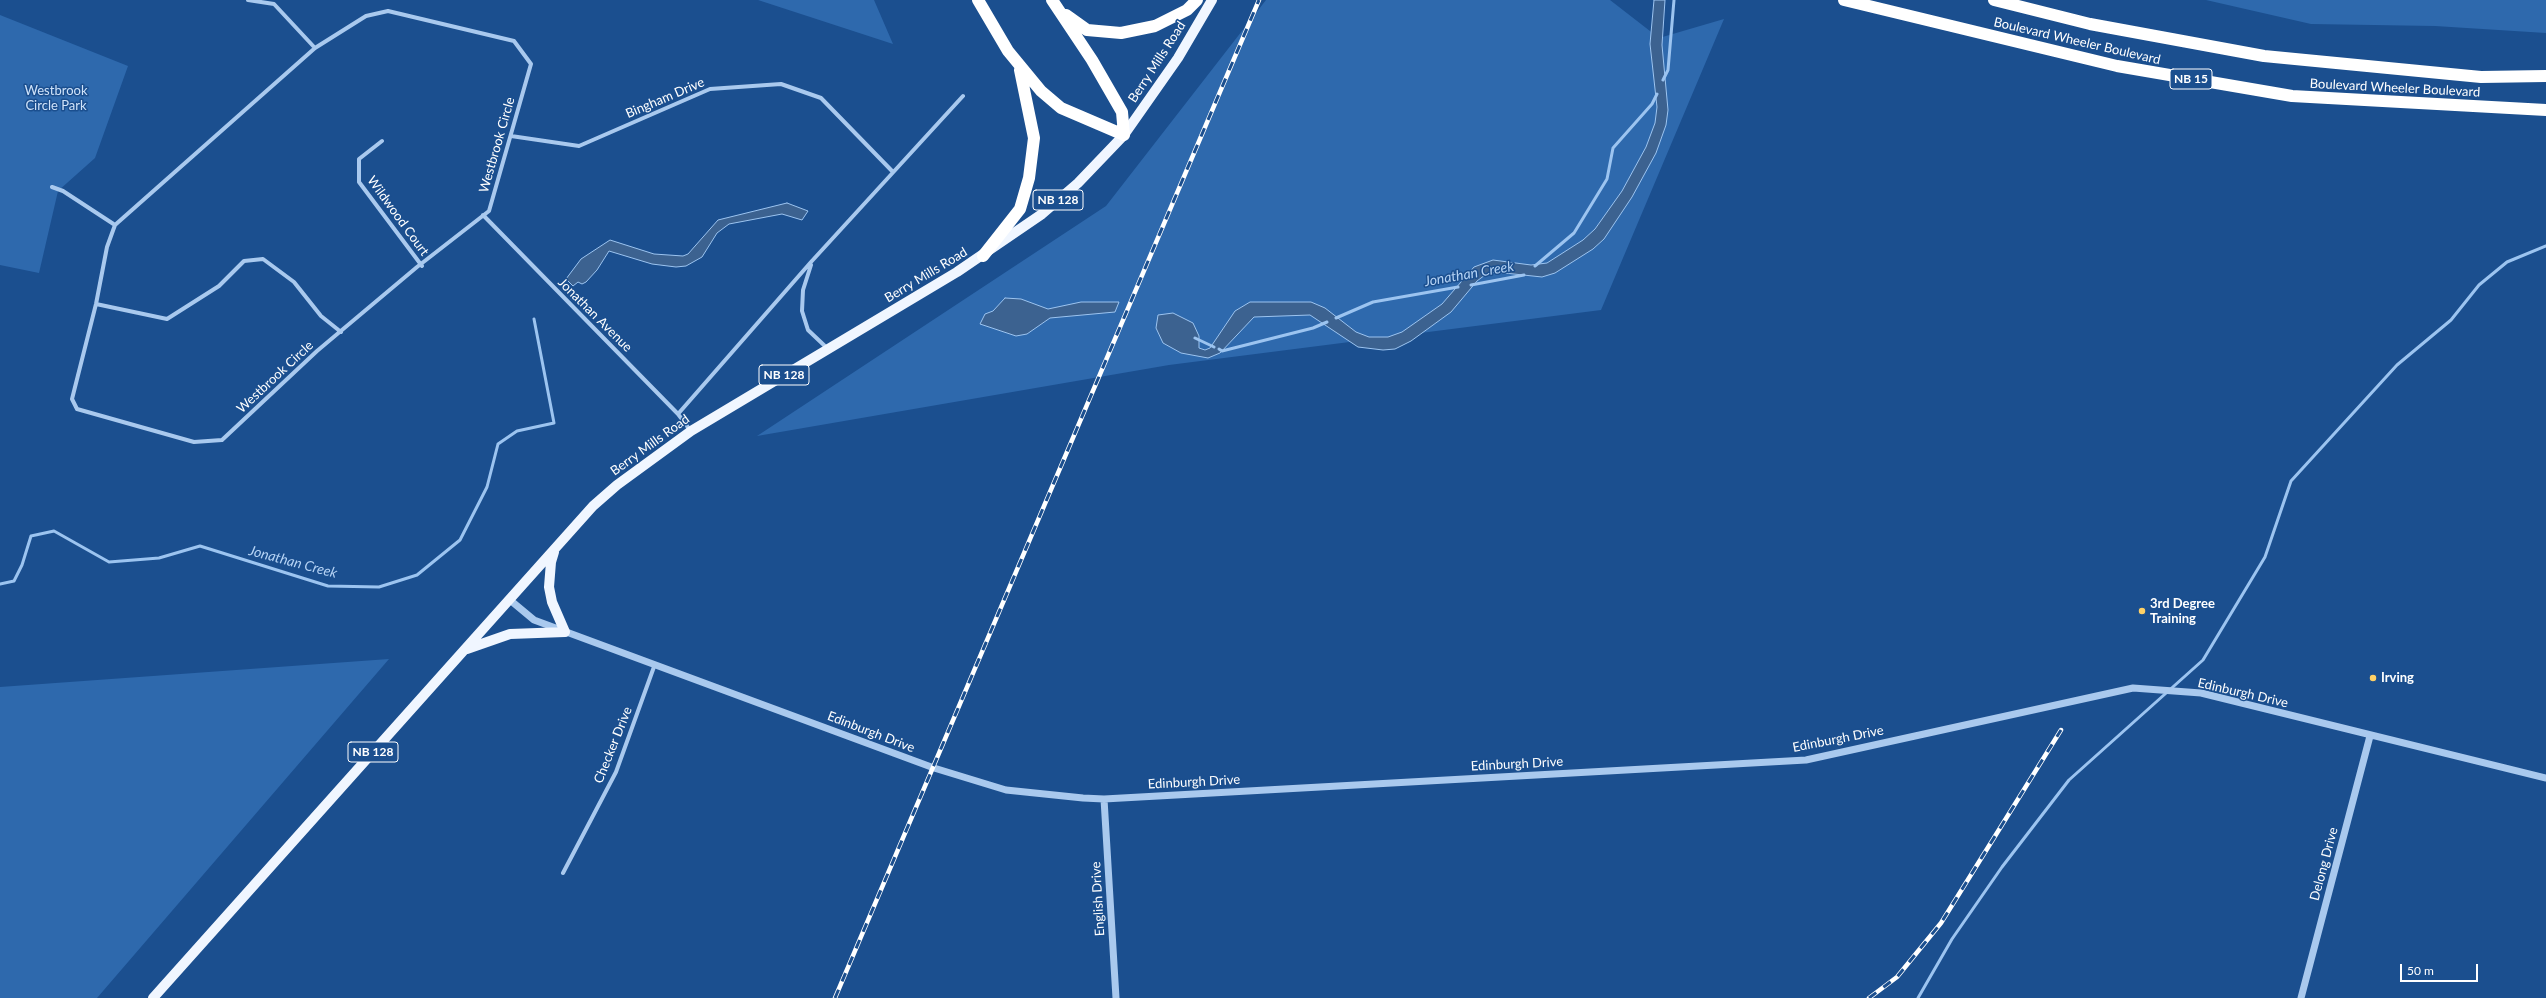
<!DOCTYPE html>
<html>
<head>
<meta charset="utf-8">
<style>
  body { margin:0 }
  #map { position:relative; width:2546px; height:998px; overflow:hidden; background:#1b4f8f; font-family:Lato,sans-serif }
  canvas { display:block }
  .scale { position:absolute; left:2400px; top:964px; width:78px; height:18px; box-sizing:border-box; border:2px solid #fff; border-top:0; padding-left:5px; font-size:12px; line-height:14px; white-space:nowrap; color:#fff; -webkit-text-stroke:3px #1b4f8f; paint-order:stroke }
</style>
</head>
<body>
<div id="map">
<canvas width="2546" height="998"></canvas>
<div class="scale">50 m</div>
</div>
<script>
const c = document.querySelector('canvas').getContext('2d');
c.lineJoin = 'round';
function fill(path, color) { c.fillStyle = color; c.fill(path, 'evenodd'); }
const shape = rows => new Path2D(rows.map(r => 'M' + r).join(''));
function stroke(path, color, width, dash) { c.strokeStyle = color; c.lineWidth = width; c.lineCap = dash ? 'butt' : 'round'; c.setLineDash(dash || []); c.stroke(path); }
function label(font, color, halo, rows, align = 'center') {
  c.font = font + ' Lato,sans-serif'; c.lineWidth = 3; c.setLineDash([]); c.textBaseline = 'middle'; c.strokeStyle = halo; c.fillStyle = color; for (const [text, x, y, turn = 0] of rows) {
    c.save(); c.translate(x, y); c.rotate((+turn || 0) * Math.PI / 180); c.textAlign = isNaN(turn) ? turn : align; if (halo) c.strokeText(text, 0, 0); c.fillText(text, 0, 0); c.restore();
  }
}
const green = shape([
  [758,0,874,0,893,44],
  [1266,0,1610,0,1659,38,1724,19,1601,310,1169,365,757,436,1106,206],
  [2206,0,2546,0,2546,33,2435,26,2311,24],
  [0,15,128,66,95,158,58,191,39,273,0,265],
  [389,659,97,998,0,998,0,687]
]);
const water = shape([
  [1654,0,1665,0,1662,45,1668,110,1666,125,1656,153,1632,197,1604,239,1593,249,1555,273,1542,277,1495,272,1485,275,1477,281,1451,312,1411,341,1395,349,1383,350,1358,347,1310,315,1254,317,1220,353,1208,358,1181,353,1163,343,1156,328,1158,315,1173,313,1193,323,1199,336,1199,348,1205,350,1210,348,1235,311,1250,302,1311,302,1325,308,1356,332,1369,337,1388,337,1402,332,1442,304,1474,267,1493,260,1531,265,1547,263,1583,240,1595,229,1622,191,1646,147,1655,123,1657,107,1650,44,1654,0],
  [787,203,808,211,802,220,782,214,729,224,717,233,702,257,686,266,676,267,652,264,609,251,597,270,586,282,582,284,578,282,573,286,566,279,581,259,610,240,654,254,683,256,688,254,718,220,787,203],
  [1005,298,1021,299,1048,309,1081,302,1119,302,1115,312,1050,318,1027,334,1016,336,980,324,985,314,993,311,1005,298]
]);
const stream = shape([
  [1663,80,1668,70,1674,0],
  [1535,266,1574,233,1607,179,1613,148,1652,104,1657,94],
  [1471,285,1524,275],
  [1336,318,1373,302,1458,287],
  [1195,338,1214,347],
  [1219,349,1222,351,1313,328,1327,322],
  [0,584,14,581,22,565,31,536,54,531,109,562,159,558,200,546,328,586,379,587,417,575,460,540,487,487,498,444,517,431,554,423,534,319],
  [1918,998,1952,939,2002,867,2069,780,2203,660,2265,557,2291,481,2397,365,2451,320,2479,285,2507,262,2546,246]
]);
const minor = shape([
  [248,0,274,4,315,48],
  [388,11,514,41,531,64,489,211,417,267,317,351,222,440,194,442,77,409,72,399,96,304,107,247,115,225,315,48,366,16,388,11],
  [511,136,579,146,710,89,781,84,821,98,893,172],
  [382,141,359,159,359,182,422,266],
  [52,187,63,191,115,225],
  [483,215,678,414,690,430],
  [811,265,803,290,802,311,808,330,827,348],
  [96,304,167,319,219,286,244,261,263,259,294,282,321,316,341,332],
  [678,414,811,262,963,96],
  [563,873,616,772,655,664]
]);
const tertiary = shape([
  [510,600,534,620,934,768,1006,790,1083,798,1104,799,1806,760,2133,688,2201,693,2546,778],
  [1104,799,1116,998],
  [2301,998,2370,736]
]);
const primary = shape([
  [467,649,510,634,565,632,552,602,549,587,551,562,554,552],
  [153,998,593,506,617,485,691,431,957,272,1042,214,1078,183,1124,135,1178,58,1212,0]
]);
const motorway = shape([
  [978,0,1008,51,1041,91,1061,108,1124,135,1122,112,1092,60,1052,0],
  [1844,0,2117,66,2292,96,2546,110],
  [1994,0,2090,24,2264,56,2481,77,2546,76],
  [1066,15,1087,30,1121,33,1155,26,1187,10,1197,0],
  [983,256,1020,209,1029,178,1034,138,1020,70]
]);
const rail = shape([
  [835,998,1259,0],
  [1869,998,1897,977,1941,923,2061,730]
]);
const markers = [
  [2142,611,4,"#ffd166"],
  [2373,678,4,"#ffd166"]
];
const shields = [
  [2191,79,42],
  [1058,200,50],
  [784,375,50],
  [373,752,50]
];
const shieldNames = [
  ["NB 15",2191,79],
  ["NB 128",1058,200],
  ["NB 128",784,375],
  ["NB 128",373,752]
];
const streetNames = [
  ["Boulevard Wheeler Boulevard",2077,41,13],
  ["Berry Mills Road",1157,62,-57],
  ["Boulevard Wheeler Boulevard",2395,88,3],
  ["Bingham Drive",665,98,-23],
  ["Westbrook Circle",497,145,-74],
  ["Wildwood Court",398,216,54],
  ["Berry Mills Road",926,275,-31],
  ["Jonathan Avenue",595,315,45],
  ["Westbrook Circle",275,377,-43],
  ["Berry Mills Road",650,445,-36],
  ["Edinburgh Drive",2243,693,13],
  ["Edinburgh Drive",871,732,21],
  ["Edinburgh Drive",1838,739,-11],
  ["Checker Drive",613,745,-68],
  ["Edinburgh Drive",1517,764,-3],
  ["Edinburgh Drive",1194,782,-3],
  ["Delong Drive",2324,864,-75],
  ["English Drive",1098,899,-93]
];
const parkNames = [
  ["Westbrook",56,91],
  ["Circle Park",56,106]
];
const poiNames = [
  ["3rd Degree",2150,604],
  ["Training",2150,619],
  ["Irving",2381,678]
];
const waterNames = [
  ["Jonathan Creek",1469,274,-10],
  ["Jonathan Creek",293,562,15]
];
fill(green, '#2e69ad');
fill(water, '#3c6290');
stroke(water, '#9cc4f0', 1);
stroke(stream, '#9cc4f0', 3);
stroke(minor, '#a9c9ee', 4);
stroke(tertiary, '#a9c9ee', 7);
stroke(primary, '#f0f6ff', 10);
stroke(motorway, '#fff', 12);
stroke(rail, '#fff', 4.5);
stroke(rail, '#1b4f8f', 3, [9]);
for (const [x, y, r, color] of markers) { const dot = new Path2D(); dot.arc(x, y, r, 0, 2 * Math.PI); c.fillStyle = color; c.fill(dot); stroke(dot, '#1b4f8f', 1.5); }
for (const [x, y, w] of shields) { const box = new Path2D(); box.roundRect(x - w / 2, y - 10, w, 20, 3); c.fillStyle = '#1b4f8f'; c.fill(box); stroke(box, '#fff', 1); }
label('bold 12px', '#fff', null, shieldNames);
label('13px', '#fff', '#1b4f8f', streetNames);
label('13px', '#cfe3fa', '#1b4f8f', parkNames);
label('bold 13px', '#fff', '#1b4f8f', poiNames, 'left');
label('italic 14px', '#b5d3f5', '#1b4f8f', waterNames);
</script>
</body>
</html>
